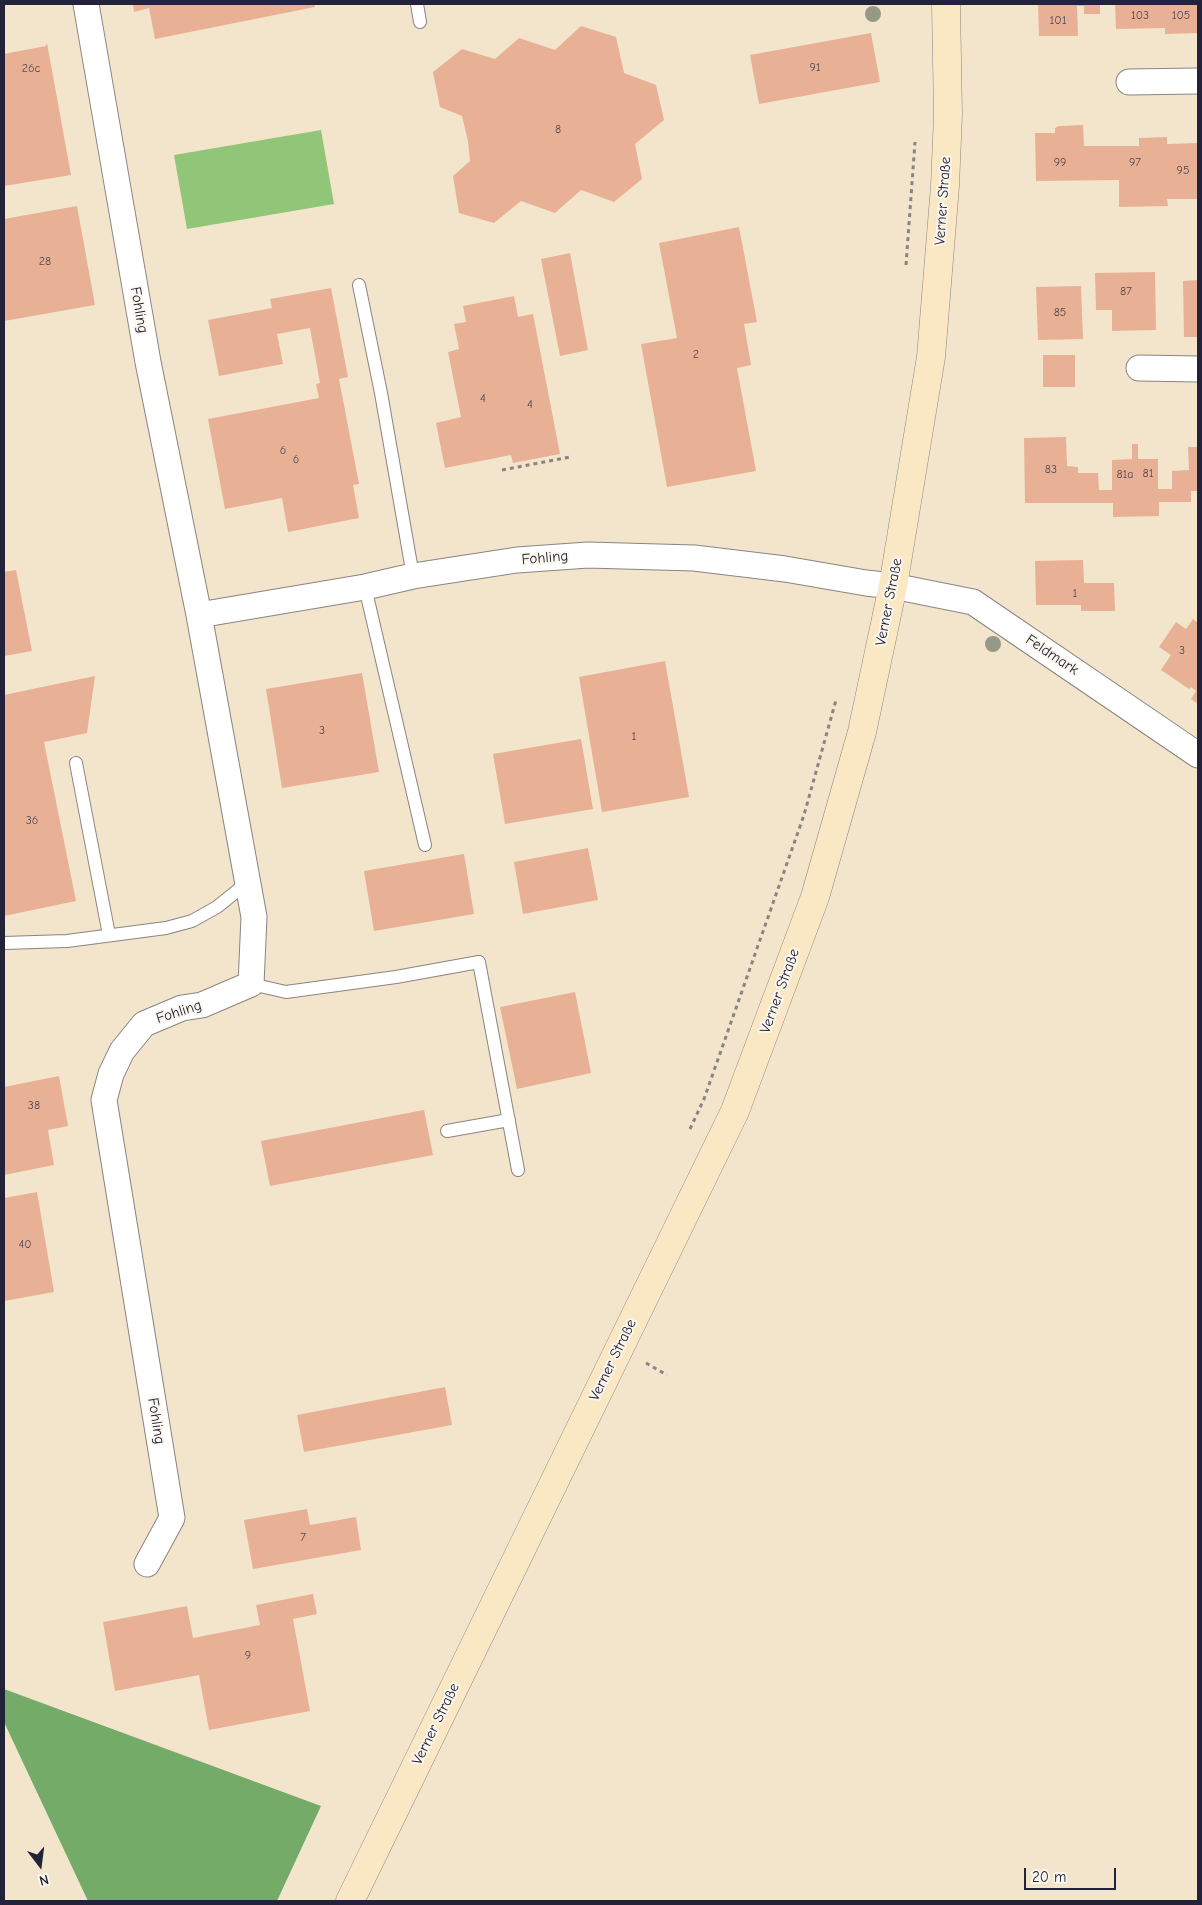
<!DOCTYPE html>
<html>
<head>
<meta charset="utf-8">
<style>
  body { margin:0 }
  #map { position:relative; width:1202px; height:1905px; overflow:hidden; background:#f3e5cb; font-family:"Comic Neue",sans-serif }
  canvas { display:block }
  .frame { position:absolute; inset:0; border:5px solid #22223b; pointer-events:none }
  .north { position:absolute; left:15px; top:1840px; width:50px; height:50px; -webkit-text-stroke:4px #fbf7ec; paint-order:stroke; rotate:165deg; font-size:14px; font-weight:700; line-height:20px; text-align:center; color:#22223b }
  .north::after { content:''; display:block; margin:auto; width:18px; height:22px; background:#22223b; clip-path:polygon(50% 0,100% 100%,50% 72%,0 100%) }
  .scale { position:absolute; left:1024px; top:1868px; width:92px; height:22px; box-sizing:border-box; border:2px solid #22223b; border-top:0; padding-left:6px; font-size:15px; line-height:18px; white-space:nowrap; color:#22223b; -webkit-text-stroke:4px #fbf7ec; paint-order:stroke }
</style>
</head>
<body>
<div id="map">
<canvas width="1202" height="1905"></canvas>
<div class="frame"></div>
<div class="north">N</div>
<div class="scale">20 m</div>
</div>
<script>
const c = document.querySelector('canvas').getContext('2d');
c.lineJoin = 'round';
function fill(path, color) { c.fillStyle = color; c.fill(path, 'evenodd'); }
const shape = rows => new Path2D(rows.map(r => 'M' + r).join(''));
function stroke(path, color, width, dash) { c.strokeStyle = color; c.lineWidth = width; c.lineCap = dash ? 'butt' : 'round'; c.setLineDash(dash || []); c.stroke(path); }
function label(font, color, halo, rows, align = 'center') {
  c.font = font + ' "Comic Neue",sans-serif'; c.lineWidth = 4; c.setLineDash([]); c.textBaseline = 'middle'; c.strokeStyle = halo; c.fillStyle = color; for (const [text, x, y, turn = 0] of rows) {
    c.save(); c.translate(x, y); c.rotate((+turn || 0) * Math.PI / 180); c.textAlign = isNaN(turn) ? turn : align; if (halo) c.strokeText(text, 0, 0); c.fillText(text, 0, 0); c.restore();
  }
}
const green = shape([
  [321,130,334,204,187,229,174,155]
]);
const forest = shape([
  [4,1689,321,1806,277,1901,88,1901,4,1722]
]);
const building = shape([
  [133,4,314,4,315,7,155,39,149,8,134,12],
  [1038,4,1100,4,1100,14,1084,14,1084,6,1077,6,1078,36,1039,36],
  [1115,4,1198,4,1198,33,1165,34,1165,28,1116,29],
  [581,26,616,37,624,73,656,85,664,120,635,144,642,179,614,202,581,190,555,213,521,201,494,223,459,213,453,176,470,161,468,141,462,116,440,107,433,72,462,49,495,59,519,38,555,50],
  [871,33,880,82,759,104,750,55],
  [47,43,71,175,4,186,4,54,46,46],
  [1083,125,1084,146,1139,146,1139,138,1167,137,1167,144,1198,143,1198,199,1167,199,1168,206,1119,207,1119,180,1036,181,1035,133,1055,133,1055,128,1059,126],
  [77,206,95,305,4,321,4,219],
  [739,227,757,322,744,324,751,365,737,368,756,471,667,487,641,344,677,338,659,243],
  [570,253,588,350,560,356,541,259],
  [1155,272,1156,330,1112,331,1112,310,1096,310,1095,273],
  [1198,280,1198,337,1184,337,1183,281],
  [1081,286,1083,339,1038,340,1036,287],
  [331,288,348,377,339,379,359,484,353,485,359,518,288,532,282,498,225,509,208,419,319,398,316,384,320,383,310,328,277,334,283,364,219,376,208,320,272,308,270,299],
  [514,296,518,317,533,314,560,454,513,463,511,455,445,468,436,423,461,417,448,352,459,349,454,324,466,322,463,306],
  [1043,355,1075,355,1075,387,1043,387],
  [1066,437,1067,466,1078,467,1078,473,1098,473,1099,490,1112,490,1112,460,1132,459,1132,444,1138,444,1138,459,1158,459,1158,489,1172,489,1172,471,1189,470,1188,447,1198,447,1198,491,1191,491,1191,502,1159,502,1159,516,1113,517,1113,503,1025,503,1024,438],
  [1083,560,1084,583,1114,583,1115,611,1081,611,1081,605,1036,605,1035,561],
  [16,570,32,651,4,656,4,572],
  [1193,619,1198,623,1198,704,1191,699,1196,691,1191,687,1189,689,1161,670,1171,655,1159,647,1176,622,1186,629],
  [665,661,689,797,602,812,579,677],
  [362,673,379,772,282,788,266,689],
  [95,676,87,733,44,742,76,901,4,916,4,695],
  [581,739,593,809,505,824,493,754],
  [588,848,598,900,523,914,514,862],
  [464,854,474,914,374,931,364,871],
  [575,992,591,1073,517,1089,500,1007],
  [59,1076,68,1126,48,1130,54,1165,4,1175,4,1087],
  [424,1110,433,1155,270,1186,261,1141],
  [37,1192,54,1292,4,1301,4,1198],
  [445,1387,452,1425,304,1452,297,1415],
  [307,1509,310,1525,356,1517,361,1550,253,1569,244,1520],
  [313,1594,317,1614,293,1619,310,1711,209,1730,199,1675,115,1691,103,1622,187,1606,193,1638,260,1625,256,1605]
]);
const path = shape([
  [906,265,915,142],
  [502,470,570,457],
  [690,1129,704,1099,804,815,836,700],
  [646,1363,667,1375]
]);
const service = shape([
  [417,4,420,22],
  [359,285,381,393,413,576],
  [365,587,425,845],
  [76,763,109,935],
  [4,943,67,941,166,928,192,921,217,907,248,882],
  [251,984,286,992,396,977,479,962,518,1170],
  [447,1131,509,1120]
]);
const minor = shape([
  [86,4,148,362,199,615,254,917,251,984,202,1005,182,1008,144,1024,122,1051,111,1074,104,1100,172,1518,147,1564],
  [1129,82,1198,81],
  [1139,368,1198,369],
  [199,615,365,587,413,576,517,560,588,555,694,558,785,569,866,583,893,586,973,602,1198,755]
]);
const secondary = shape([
  [350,1901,735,1111,815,897,862,732,893,586,931,357,945,186,948,115,946,4]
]);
const trees = [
  [873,14],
  [993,644]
];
const numberNames = [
  ["103",1140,16],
  ["105",1181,16],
  ["101",1058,21],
  ["91",815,68],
  ["26c",31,69],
  ["8",558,130],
  ["99",1060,163],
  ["97",1135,163],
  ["95",1183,171],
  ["28",45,262],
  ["87",1126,292],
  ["85",1060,313],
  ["2",696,355],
  ["4",483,399],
  ["4",530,405],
  ["6",283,451],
  ["6",296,460],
  ["83",1051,470],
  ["81",1148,474],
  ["81a",1125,475],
  ["1",1075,594],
  ["3",1182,651],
  ["3",322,731],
  ["1",634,737],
  ["36",32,821],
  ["38",34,1106],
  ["40",25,1245],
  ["7",303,1538],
  ["9",248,1656]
];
const streetNames = [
  ["Verner Straße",943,201,-86],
  ["Fohling",139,310,80],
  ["Fohling",545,558,-5],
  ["Verner Straße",889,602,-79],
  ["Feldmark",1052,655,34],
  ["Verner Straße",780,991,-70],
  ["Fohling",179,1012,-18],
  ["Verner Straße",613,1360,-64],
  ["Fohling",156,1421,81],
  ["Verner Straße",436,1724,-64]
];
fill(green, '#91c678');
fill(forest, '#74ab68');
fill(building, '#e8b195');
stroke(service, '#8a8483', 14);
stroke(minor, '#8a8483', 27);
stroke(secondary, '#8a8483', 29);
stroke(path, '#8a8483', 3, [4, 4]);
stroke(service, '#fff', 12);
stroke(minor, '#fff', 25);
stroke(secondary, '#fae7c3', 28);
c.fillStyle = '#969987';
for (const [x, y] of trees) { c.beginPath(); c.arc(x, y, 8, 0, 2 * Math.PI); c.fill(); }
label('12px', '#544652', null, numberNames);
label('15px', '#22223b', '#fbf7ec', streetNames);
</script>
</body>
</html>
